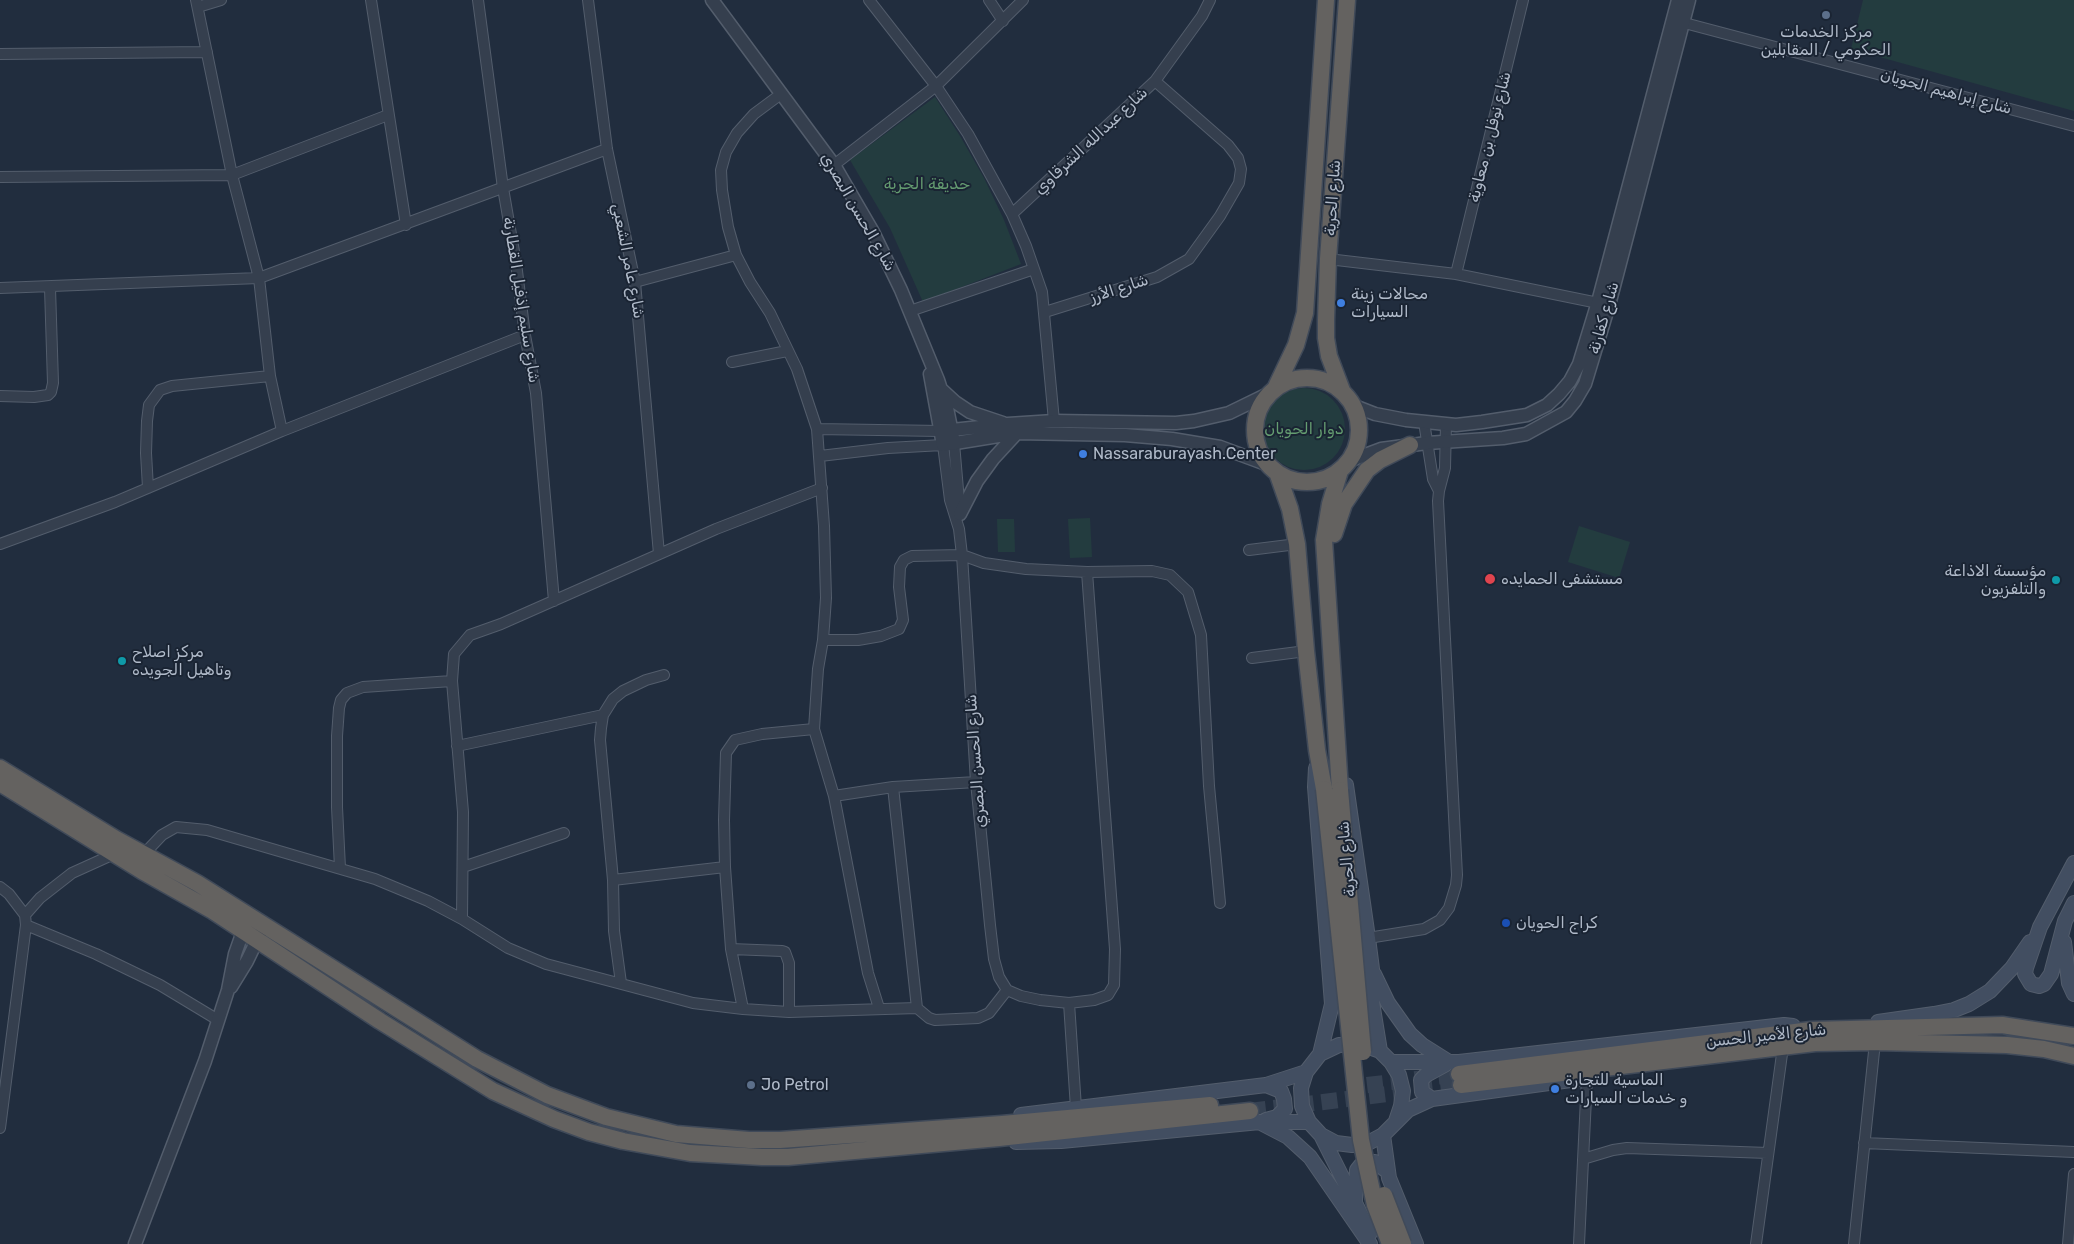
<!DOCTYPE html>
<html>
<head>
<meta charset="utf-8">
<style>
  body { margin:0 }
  canvas { display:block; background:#212d3e }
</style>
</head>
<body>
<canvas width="2074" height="1244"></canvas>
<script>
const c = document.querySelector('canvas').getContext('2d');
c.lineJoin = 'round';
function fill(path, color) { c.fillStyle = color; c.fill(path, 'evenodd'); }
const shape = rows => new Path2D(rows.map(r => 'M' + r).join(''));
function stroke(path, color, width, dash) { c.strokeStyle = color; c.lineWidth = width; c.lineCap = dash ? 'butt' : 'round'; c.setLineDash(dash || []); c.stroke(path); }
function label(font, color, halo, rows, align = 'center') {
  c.font = font + ' Rubik,"Noto Naskh Arabic",sans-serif'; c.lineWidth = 4; c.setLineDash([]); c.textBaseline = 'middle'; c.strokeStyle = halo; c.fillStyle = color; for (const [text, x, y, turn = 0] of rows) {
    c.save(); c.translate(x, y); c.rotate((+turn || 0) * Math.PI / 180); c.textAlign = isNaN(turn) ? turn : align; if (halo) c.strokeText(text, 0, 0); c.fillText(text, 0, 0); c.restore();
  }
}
const green = shape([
  [1863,0,2074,0,2074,111,1851,49],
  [935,97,960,136,984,178,1004,220,1021,264,923,302,890,228,850,160],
  '1263 429a41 41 0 1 1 82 0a41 41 0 1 1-82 0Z',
  [1090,518,1092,557,1070,558,1068,519],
  [997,519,1014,519,1015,552,998,552],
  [1579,526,1630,542,1619,578,1568,562]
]);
const trunkTunnel = shape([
  [1367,1085,1459,1074],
  [1250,1111,1461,1085]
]);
const minor = shape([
  [196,0,232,175,259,278,270,376,282,431],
  [371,0,406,225],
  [478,0,503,188,516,263,525,335,536,393,554,601],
  [588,0,607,149,635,282,659,554],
  [869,0,936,86,968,134,1012,214,1026,246,1042,292,1054,421],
  [989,0,1003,21],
  [198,7,221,0],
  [1677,21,2074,126],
  [0,54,207,52],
  [781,94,754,114,737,133,726,152,721,170,722,190,728,227,736,255,750,282,770,313,797,369,817,429,824,526,826,598,823,640,818,669,814,729,834,796,868,973,879,1008],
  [834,165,936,86,1023,0],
  [0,177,232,175,388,115],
  [1012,214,1155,81,1202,16,1210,0],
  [1328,259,1456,274,1603,304],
  [1456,274,1523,0],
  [635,282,736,255],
  [0,288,259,278,607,149],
  [910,311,1034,269],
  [1045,312,1157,277,1189,259,1220,216,1239,183,1241,169,1238,158,1228,145,1155,81],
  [732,362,787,351],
  [0,396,34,397,48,395,51,392,53,383,50,288],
  [1424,422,1433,479,1439,491],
  [817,429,940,431],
  [954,443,960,513],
  [820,456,888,448,943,445,950,500,959,529,962,555,976,782,990,925,994,959,999,977,1007,990],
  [148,488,146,453,147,421,149,405,160,390,172,386,270,376],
  [0,544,115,502,282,431,525,335],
  [1249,550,1297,544],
  [823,640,858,640,881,636,899,629,903,620,899,587,900,567,904,560,912,556,962,555,984,563,1026,569,1087,572,1152,571,1170,575,1188,592,1201,635,1209,786,1220,903],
  [1252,658,1306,651],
  [452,681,463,812,462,919],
  [457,746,603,715],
  [893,787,917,1008,929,1018,935,1020,978,1018,989,1013,1007,990],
  [834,796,893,787,976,782],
  [144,854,162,835,176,827,207,830,375,879,428,901,462,919,508,948,546,964,693,1003,743,1009,789,1012,917,1008],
  [463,867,564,833],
  [340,868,337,807,337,736,339,708,341,700,347,693,363,687,452,681,454,654,470,635,501,624,716,529,822,488],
  [613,880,725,867],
  [0,887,9,894,25,915],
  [26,925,96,954,160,985,218,1020],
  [1368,938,1424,929,1440,920,1449,908,1456,885,1457,875,1438,501,1439,491,1445,468,1446,424],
  [731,949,782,951,785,952,789,963,789,1012],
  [621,983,614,931,613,880,600,740,601,728,603,715,613,699,623,691,646,680,664,675],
  [1007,990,1021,996,1040,1000,1069,1003,1094,1000,1108,995,1114,985,1115,949,1087,572],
  [1069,1003,1076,1108],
  [743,1009,731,949,725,867,724,820,726,753,735,740,762,734,814,729],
  [0,1128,26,925,25,915,40,898,72,873,114,854],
  [1864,1143,2074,1152],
  [1583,1159,1613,1150,1627,1148,1768,1153],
  [1579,1244,1587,1077],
  [1756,1244,1782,1054],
  [1854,1244,1875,1042],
  [2068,1244,2074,1174]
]);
const tertiary = shape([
  [712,0,834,165,873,232,901,290,938,380,947,408,954,443],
  [930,374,943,445,1017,433,1125,435,1172,439,1220,447,1266,464],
  [942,390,955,402,970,412,1003,423],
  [1352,405,1375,414,1406,420,1456,425,1482,422,1527,415,1547,405,1559,394,1570,381,1579,364,1598,302,1678,0],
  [943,431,1008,424,1054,421,1176,423,1194,421,1229,413,1270,393],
  [1349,461,1381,449,1427,443,1503,438,1526,434,1566,412,1575,401,1585,384,1609,305,1689,0],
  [960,514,977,481,993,459,1017,433],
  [231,987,247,961,261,932],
  [135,1244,205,1061,228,990,235,954,246,923]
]);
const secondary = shape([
  [1316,768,1315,787,1332,1004,1320,1054],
  [1346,785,1368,938,1372,969,1372,1002,1380,1051],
  [2074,863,2040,927,2026,968,2025,974,2031,984,2039,986,2044,984,2051,974,2065,921,2074,903],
  [2064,942,2069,983,2074,994],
  [1374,974,1388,1003,1410,1034,1422,1045,1449,1062],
  [1878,1022,1934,1014,1954,1010,1969,1004,1990,991,2012,968,2030,942],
  [1391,1062,1459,1062,1784,1025,1793,1026],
  [1432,1099,1422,1092,1421,1080,1426,1075,1446,1064],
  [1021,1115,1266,1085,1306,1072],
  [1266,1120,1277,1117,1285,1109,1284,1099,1281,1091,1266,1085],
  [1396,1121,1401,1106,1403,1091,1399,1075,1391,1062,1380,1051,1360,1044,1339,1045,1320,1054,1306,1072,1301,1088,1302,1106,1309,1122,1321,1135,1336,1143,1352,1145,1368,1143,1383,1135,1408,1110,1432,1099,1578,1079],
  [1261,1123,1288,1137,1310,1157,1370,1244],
  [1321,1135,1370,1233],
  [1383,1135,1389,1178,1416,1244],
  [1016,1142,1061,1141,1260,1122,1309,1122],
  [1355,1200,1357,1170,1361,1165,1368,1162,1375,1162,1387,1171]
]);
const trunk = shape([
  '1255 430a52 52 0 1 1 104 0a52 52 0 1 1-104 0Z',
  [1276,387,1296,345,1305,313,1326,0],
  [1343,393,1329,356,1326,338,1326,320,1328,259,1347,0],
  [1340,471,1330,504,1324,540,1340,790],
  [1278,475,1290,509,1297,544,1306,651,1317,750,1324,789],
  [1334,534,1344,504,1367,470,1380,460,1410,445],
  [0,768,116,839,197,883,477,1059,547,1095,606,1117,676,1134,749,1140,780,1140,1002,1124,1210,1105],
  [0,783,142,871,213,911,380,1021,493,1091,554,1119,589,1132,623,1141,690,1153,762,1157,788,1157,999,1138,1250,1111],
  [1459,1074,1811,1030,2002,1025,2074,1036],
  [1461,1085,1815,1043,1875,1042,2007,1045,2044,1049,2074,1056]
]);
const trunkBridge = shape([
  [1324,789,1361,1140,1375,1205,1390,1244],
  [1340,790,1363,1052],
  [1384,1195,1403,1244]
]);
const markers = [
  [1826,15,5,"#5c6f8a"],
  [1341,303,5,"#3f7fe0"],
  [1083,454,5,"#3f7fe0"],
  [1490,579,6,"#e0444e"],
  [2056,580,5,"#0f9aa8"],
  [122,661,5,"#0f9aa8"],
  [1506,923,5,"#1a4fb4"],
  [751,1085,5,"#5c6f8a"],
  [1555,1089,5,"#3f7fe0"]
];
const poiNames = [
  ["مركز الخدمات",1826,32,"center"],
  ["الحكومي / المقابلين",1826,50,"center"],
  ["محالات زينة",1351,294],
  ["السيارات",1351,312],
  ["Nassaraburayash.Center",1093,454],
  ["مؤسسة الاذاعة",2046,571,"right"],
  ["والتلفزيون",2046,589,"right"],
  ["مستشفى الحمايده",1501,579],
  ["مركز اصلاح",132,652],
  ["وتاهيل الجويده",132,670],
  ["كراج الحويان",1516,923],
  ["الماسية للتجارة",1565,1080],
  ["و خدمات السيارات",1565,1098],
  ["Jo Petrol",761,1085]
];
const streetNames = [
  ["شارع إبراهيم الحويان",1946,92,15],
  ["شارع نوفل بن معاوية",1490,137,-76],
  ["شارع عبدالله الشرقاوي",1091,141,-43],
  ["شارع الحرية",1333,198,-86],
  ["شارع الحسن البصري",858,212,60],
  ["شارع عامر الشعبي",628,261,79],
  ["شارع الأرز",1119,289,-18],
  ["شارع سليم إذفيل القطارنة",521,300,81],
  ["شارع كفارنة",1604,318,-74],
  ["شارع الحسن البصري",976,761,-94],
  ["شارع الحرية",1347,859,-95],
  ["شارع الأمير الحسن",1766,1036,-6]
];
const parkNames = [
  ["حديقة الحرية",927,184],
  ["دوار الحويان",1304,429]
];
fill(green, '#233c3f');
stroke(trunkTunnel, '#364253', 16, [16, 8]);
stroke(minor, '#535d6c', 12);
stroke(tertiary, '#535d6c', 15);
stroke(secondary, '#535d6c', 16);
stroke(trunk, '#404a59', 19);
stroke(minor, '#353f4e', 10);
stroke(tertiary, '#353f4e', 12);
stroke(secondary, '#424e61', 14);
stroke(trunk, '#646260', 16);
stroke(trunkBridge, '#404a59', 19, []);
stroke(trunkBridge, '#646260', 16);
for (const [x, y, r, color] of markers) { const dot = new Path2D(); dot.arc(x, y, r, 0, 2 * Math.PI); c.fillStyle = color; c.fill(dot); stroke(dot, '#1a2433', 2); }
label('16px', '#b0bac9', '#1a2433', poiNames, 'left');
label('16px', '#b0bac9', '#1a2433', streetNames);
label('16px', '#659d71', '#1a2433', parkNames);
</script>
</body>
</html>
